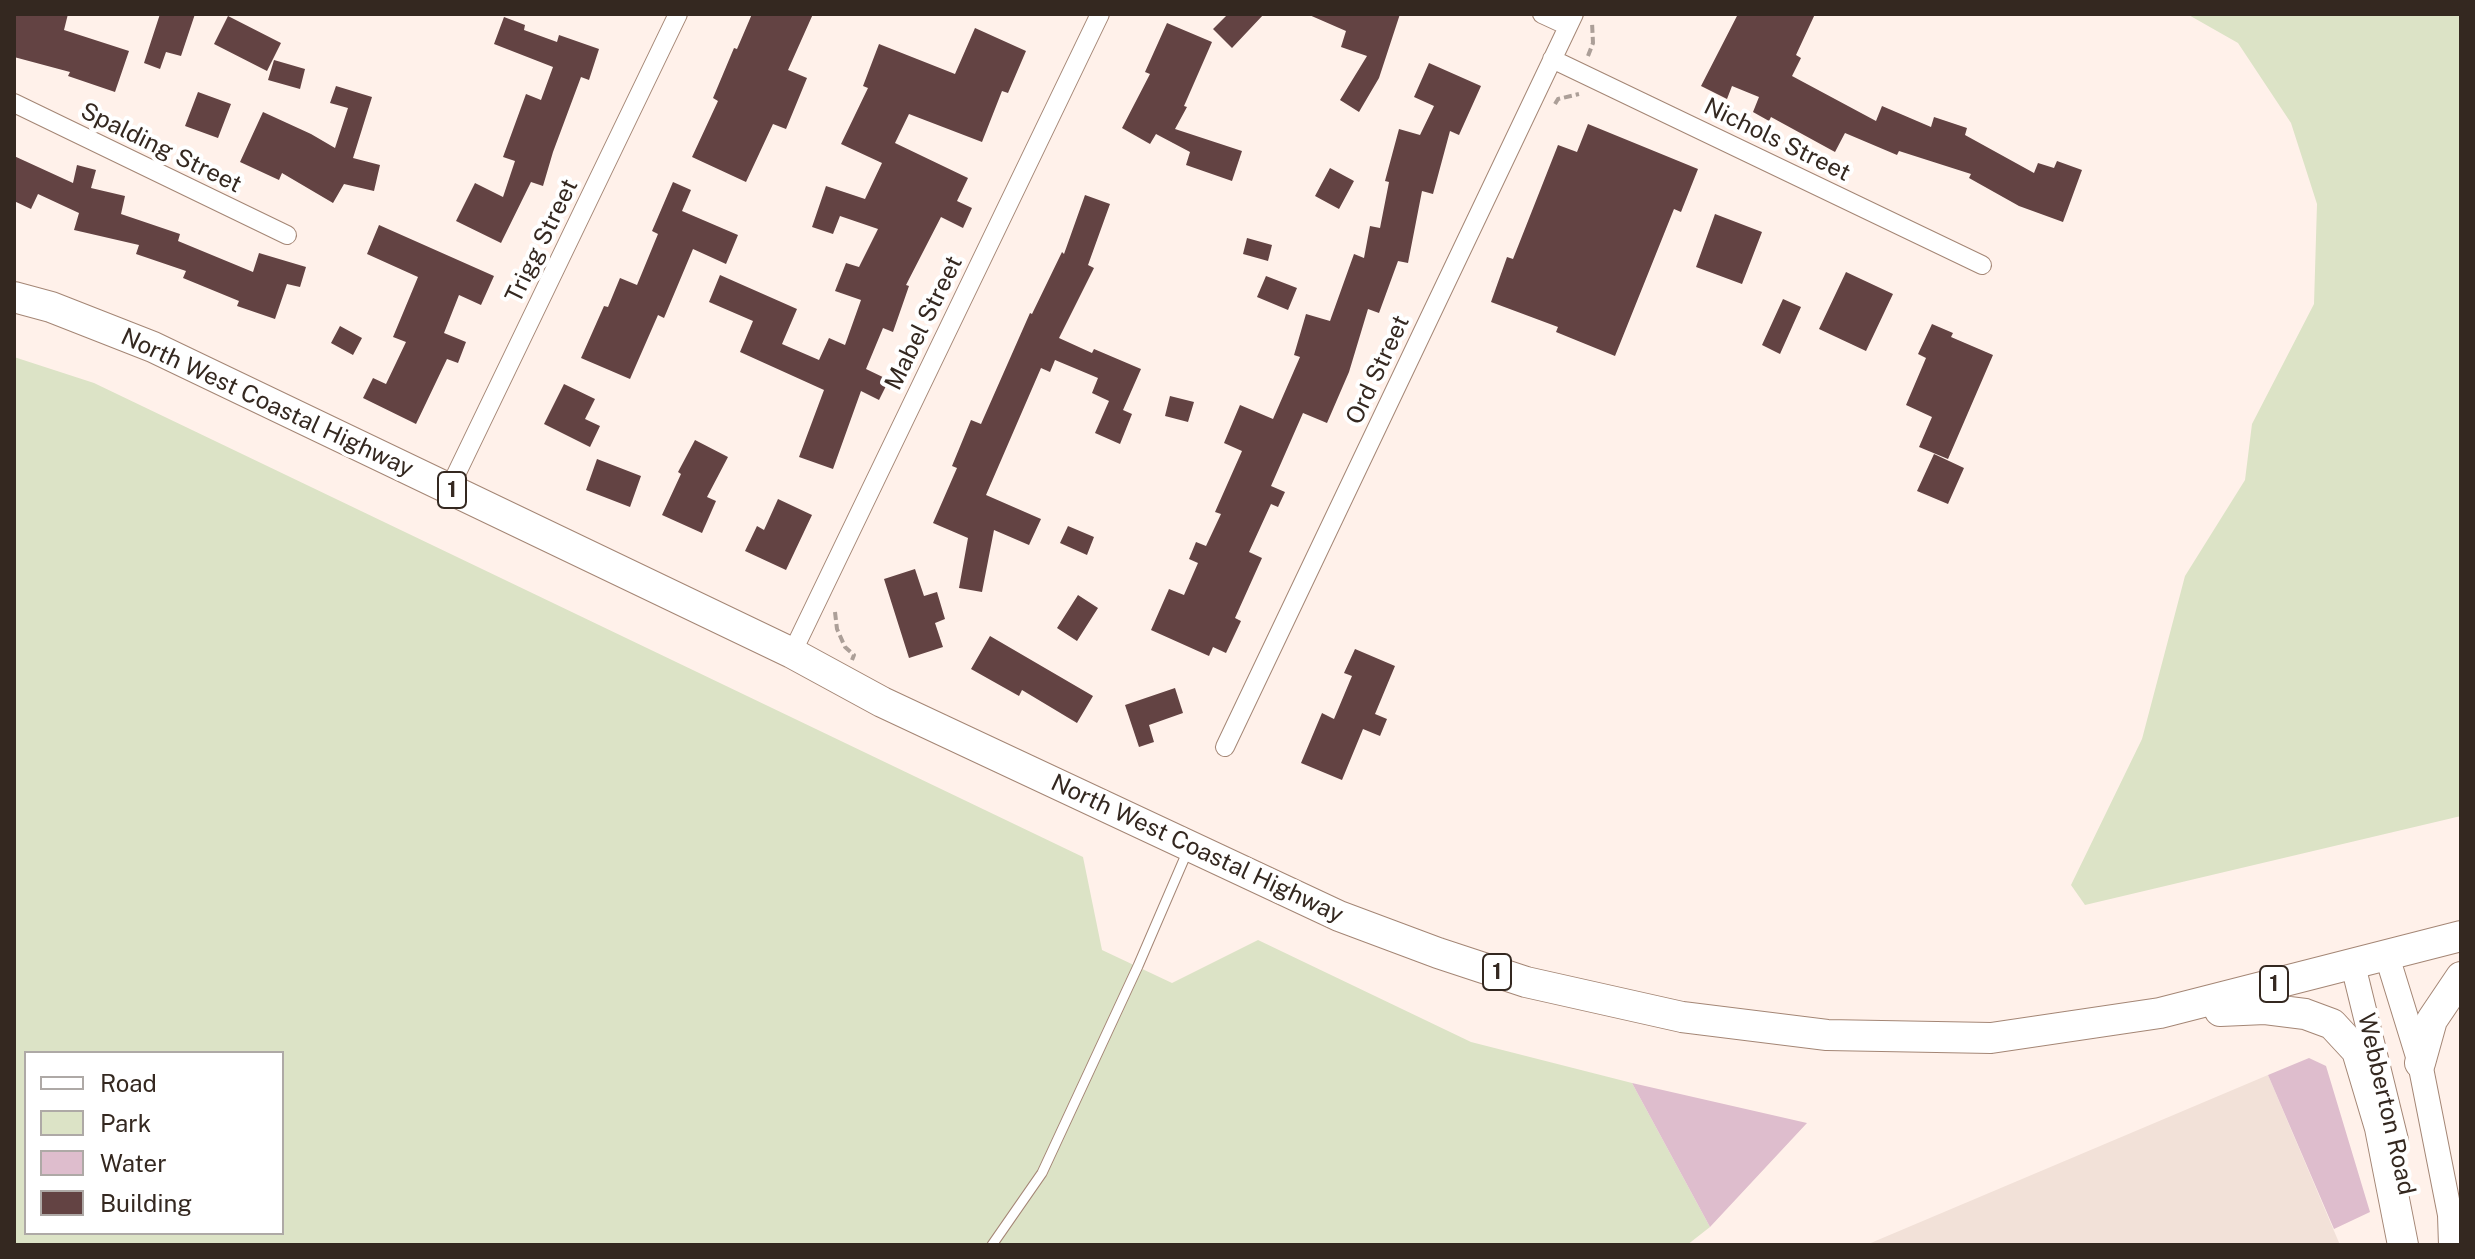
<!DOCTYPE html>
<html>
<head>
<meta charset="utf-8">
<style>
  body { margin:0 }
  #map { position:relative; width:2475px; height:1259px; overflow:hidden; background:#fff1ea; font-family:"Public Sans",sans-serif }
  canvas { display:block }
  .frame { position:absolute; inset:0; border:16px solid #342820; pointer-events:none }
  .legend { position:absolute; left:24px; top:1051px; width:260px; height:184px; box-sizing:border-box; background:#fff; border:2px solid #aea9a6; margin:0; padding:10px 14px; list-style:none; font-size:24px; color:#342820 }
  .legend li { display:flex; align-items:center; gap:16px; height:40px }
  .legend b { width:40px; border:2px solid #aea9a6 }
</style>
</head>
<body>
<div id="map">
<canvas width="2475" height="1259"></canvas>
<div class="frame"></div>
<ul class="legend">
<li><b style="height:10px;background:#fff"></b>Road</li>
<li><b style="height:22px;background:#dce3c6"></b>Park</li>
<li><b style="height:22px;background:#debdcd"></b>Water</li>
<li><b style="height:22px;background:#634343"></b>Building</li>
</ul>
</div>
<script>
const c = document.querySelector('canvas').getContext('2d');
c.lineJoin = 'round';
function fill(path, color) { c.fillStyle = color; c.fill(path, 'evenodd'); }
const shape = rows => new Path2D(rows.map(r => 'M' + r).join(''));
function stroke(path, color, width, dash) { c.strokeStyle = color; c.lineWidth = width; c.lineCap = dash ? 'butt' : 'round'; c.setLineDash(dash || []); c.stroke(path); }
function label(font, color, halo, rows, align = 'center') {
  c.font = font + ' "Public Sans",sans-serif'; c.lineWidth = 8; c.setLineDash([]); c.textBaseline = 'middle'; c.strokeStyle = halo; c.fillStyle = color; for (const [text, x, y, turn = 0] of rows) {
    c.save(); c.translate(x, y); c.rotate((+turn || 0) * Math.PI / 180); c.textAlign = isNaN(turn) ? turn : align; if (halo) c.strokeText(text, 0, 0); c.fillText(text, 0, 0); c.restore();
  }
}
const built = shape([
  [2268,1075,2340,1245,1866,1245]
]);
const green = shape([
  [2187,14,2461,14,2461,816,2085,905,2071,885,2142,739,2185,576,2245,480,2252,424,2314,304,2317,204,2291,123,2238,43],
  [14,357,94,383,1083,857,1102,950,1172,983,1258,940,1471,1042,1632,1083,1710,1227,1687,1245,14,1245],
  [26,1053,282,1053,282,1233,26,1233]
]);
const water = shape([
  [2309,1058,2326,1066,2370,1212,2334,1229,2268,1075],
  [1632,1083,1807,1123,1710,1227]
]);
const building = shape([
  [14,14,68,14,64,30,129,51,115,92,68,76,70,72,14,57],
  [160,14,195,14,181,56,166,52,160,69,144,63],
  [752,14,813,14,788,70,807,78,786,129,773,124,746,182,692,157,718,101,713,98,734,48,737,49],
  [1228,14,1264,14,1232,48,1213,29],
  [1307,14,1400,14,1379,78,1359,112,1340,100,1367,56,1341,47,1346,31],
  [1738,14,1815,14,1796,55,1801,58,1792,76,1876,121,1882,106,1931,127,1934,117,1967,128,1965,135,2034,173,2038,163,2054,168,2057,161,2082,170,2063,222,2019,206,1969,178,1971,174,1899,151,1897,155,1845,133,1835,152,1771,117,1769,121,1753,112,1759,97,1732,86,1727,99,1701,86],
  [228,16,281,43,267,71,214,44],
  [504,17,525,25,524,30,557,42,559,35,599,49,589,80,581,77,553,152,543,186,531,182,501,243,456,221,475,183,503,197,515,161,503,157,526,94,541,100,553,67,494,44],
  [1167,23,1212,42,1184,106,1187,107,1175,129,1242,151,1232,181,1186,165,1190,152,1156,134,1150,144,1122,128,1150,74,1145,72],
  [975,28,1026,51,1008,93,1002,91,982,142,909,114,895,143,968,178,957,201,972,208,963,228,941,217,906,285,909,286,893,332,883,328,866,369,889,380,879,400,861,391,833,469,799,457,824,390,740,352,753,321,709,302,720,275,797,309,782,344,819,360,829,338,845,345,861,300,835,291,846,263,859,267,878,229,840,216,833,234,812,227,826,186,865,199,882,163,841,144,868,88,863,86,879,44,955,74],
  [274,60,305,69,300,89,268,80],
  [1429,63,1481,86,1459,135,1450,131,1433,194,1422,191,1408,263,1398,261,1379,313,1368,309,1349,372,1327,423,1303,413,1271,486,1285,492,1278,507,1271,504,1249,552,1262,558,1235,618,1241,621,1226,653,1213,647,1209,656,1151,630,1169,589,1184,595,1198,563,1189,559,1196,542,1206,546,1221,514,1215,512,1242,451,1224,443,1240,405,1273,419,1300,357,1294,355,1306,314,1330,321,1354,254,1364,258,1370,226,1380,228,1389,182,1385,181,1399,129,1420,135,1434,106,1414,97],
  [336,86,372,97,353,158,380,165,374,191,344,184,333,203,282,173,279,180,240,162,263,112,311,134,335,148,348,108,330,103],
  [198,92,231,104,218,138,185,126],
  [1588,124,1698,169,1681,212,1674,209,1615,356,1556,332,1558,327,1491,302,1507,257,1513,259,1558,145,1577,152],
  [14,156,73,183,77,165,96,170,91,188,125,196,121,214,180,234,178,241,253,272,259,253,306,267,300,287,287,284,275,319,237,306,239,301,183,278,186,271,136,254,139,245,74,230,79,213,38,194,31,209,14,201],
  [1330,168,1354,181,1339,209,1315,196],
  [673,182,691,190,682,211,738,235,726,264,693,249,664,318,658,315,630,379,581,358,604,306,608,307,620,278,637,285,658,234,652,231],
  [1085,195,1110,204,1088,265,1094,268,1059,338,1092,353,1094,349,1141,369,1123,410,1132,414,1120,444,1095,433,1109,401,1092,393,1098,378,1055,360,1050,372,1041,368,986,495,1041,519,1029,545,994,530,982,592,959,588,968,538,933,523,957,468,952,466,971,420,981,424,1030,313,1032,314,1062,252,1064,254],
  [1715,214,1762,232,1742,284,1696,267],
  [379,225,494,276,481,305,459,295,444,333,466,342,458,363,447,359,416,424,363,398,373,378,386,384,406,342,393,337,418,277,367,254],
  [1247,238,1272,245,1268,261,1243,254],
  [1846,272,1893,294,1866,351,1819,329],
  [1266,276,1297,288,1288,310,1257,297],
  [1783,299,1801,307,1780,354,1762,345],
  [1932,324,1953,333,1951,337,1993,355,1948,459,1919,447,1932,417,1906,405,1926,358,1918,354],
  [340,326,362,338,353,355,331,343],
  [564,384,595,399,585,419,600,426,590,447,544,424],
  [1170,396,1194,402,1188,422,1165,416],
  [695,440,728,457,707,497,716,501,702,533,662,515,681,474,678,472],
  [1934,454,1964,468,1948,504,1917,491],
  [597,459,641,476,630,507,586,490],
  [778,499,812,515,786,570,745,551,757,526,764,530],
  [1068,526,1094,537,1087,555,1060,543],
  [915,569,924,596,937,592,945,619,935,623,943,647,909,658,884,579],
  [1078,595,1098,608,1077,641,1057,628],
  [990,636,1093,696,1077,723,1022,690,1019,696,971,669],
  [1355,649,1395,666,1375,714,1387,719,1380,736,1363,729,1342,780,1301,763,1322,713,1334,719,1352,676,1344,673],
  [1175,688,1183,713,1149,725,1154,742,1139,747,1125,705]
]);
const path = shape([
  [1588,56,1593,43,1592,22],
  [1555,104,1558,99,1579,94],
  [835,612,837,629,845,647,854,655,852,660]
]);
const service = shape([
  [992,1245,1042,1173,1138,966,1188,850]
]);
const minor = shape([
  [1542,14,1568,26],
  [1552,59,1982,265],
  [14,103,287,235],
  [449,489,678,14],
  [792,653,1100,14],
  [1225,747,1574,14]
]);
const secondary = shape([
  [2387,956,2420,1063,2450,1215,2451,1245],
  [2353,965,2396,1140]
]);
const trunk = shape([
  [14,297,51,307,153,347,792,653,882,702,1339,916,1438,953,1526,982,1682,1017,1827,1035,1991,1038,2160,1013,2461,936],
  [2220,1011,2265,1009,2305,1014,2332,1024,2357,1051,2380,1128,2403,1245],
  [2420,1063,2432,1020,2461,977]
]);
const shields = [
  [452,490,28],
  [1497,972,28],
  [2274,984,28]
];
const shieldNames = [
  ["1",452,490],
  ["1",1497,972],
  ["1",2274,984]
];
const streetNames = [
  ["Nichols Street",1777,140,26],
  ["Spalding Street",161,148,26],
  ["Trigg Street",542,241,-64],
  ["Mabel Street",924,323,-64],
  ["Ord Street",1378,370,-65],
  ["North West Coastal Highway",267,403,25],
  ["North West Coastal Highway",1197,849,25],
  ["Webberton Road",2386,1104,77]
];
fill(built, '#f2e1d8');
fill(green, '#dce3c6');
fill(water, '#debdcd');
fill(building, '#634343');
stroke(service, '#a48675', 11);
stroke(minor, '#a48675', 20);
stroke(secondary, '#a48675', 26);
stroke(trunk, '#a48675', 32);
stroke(path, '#ac9f98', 4, [8, 4]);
stroke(service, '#fff', 9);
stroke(minor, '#fff', 18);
stroke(secondary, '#fff', 24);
stroke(trunk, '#fff', 30);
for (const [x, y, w] of shields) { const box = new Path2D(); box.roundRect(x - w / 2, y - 18, w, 36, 6); c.fillStyle = '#fff'; c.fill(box); stroke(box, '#342820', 2); }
label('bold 22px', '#342820', null, shieldNames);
label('24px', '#342820', '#fff', streetNames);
</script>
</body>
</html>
